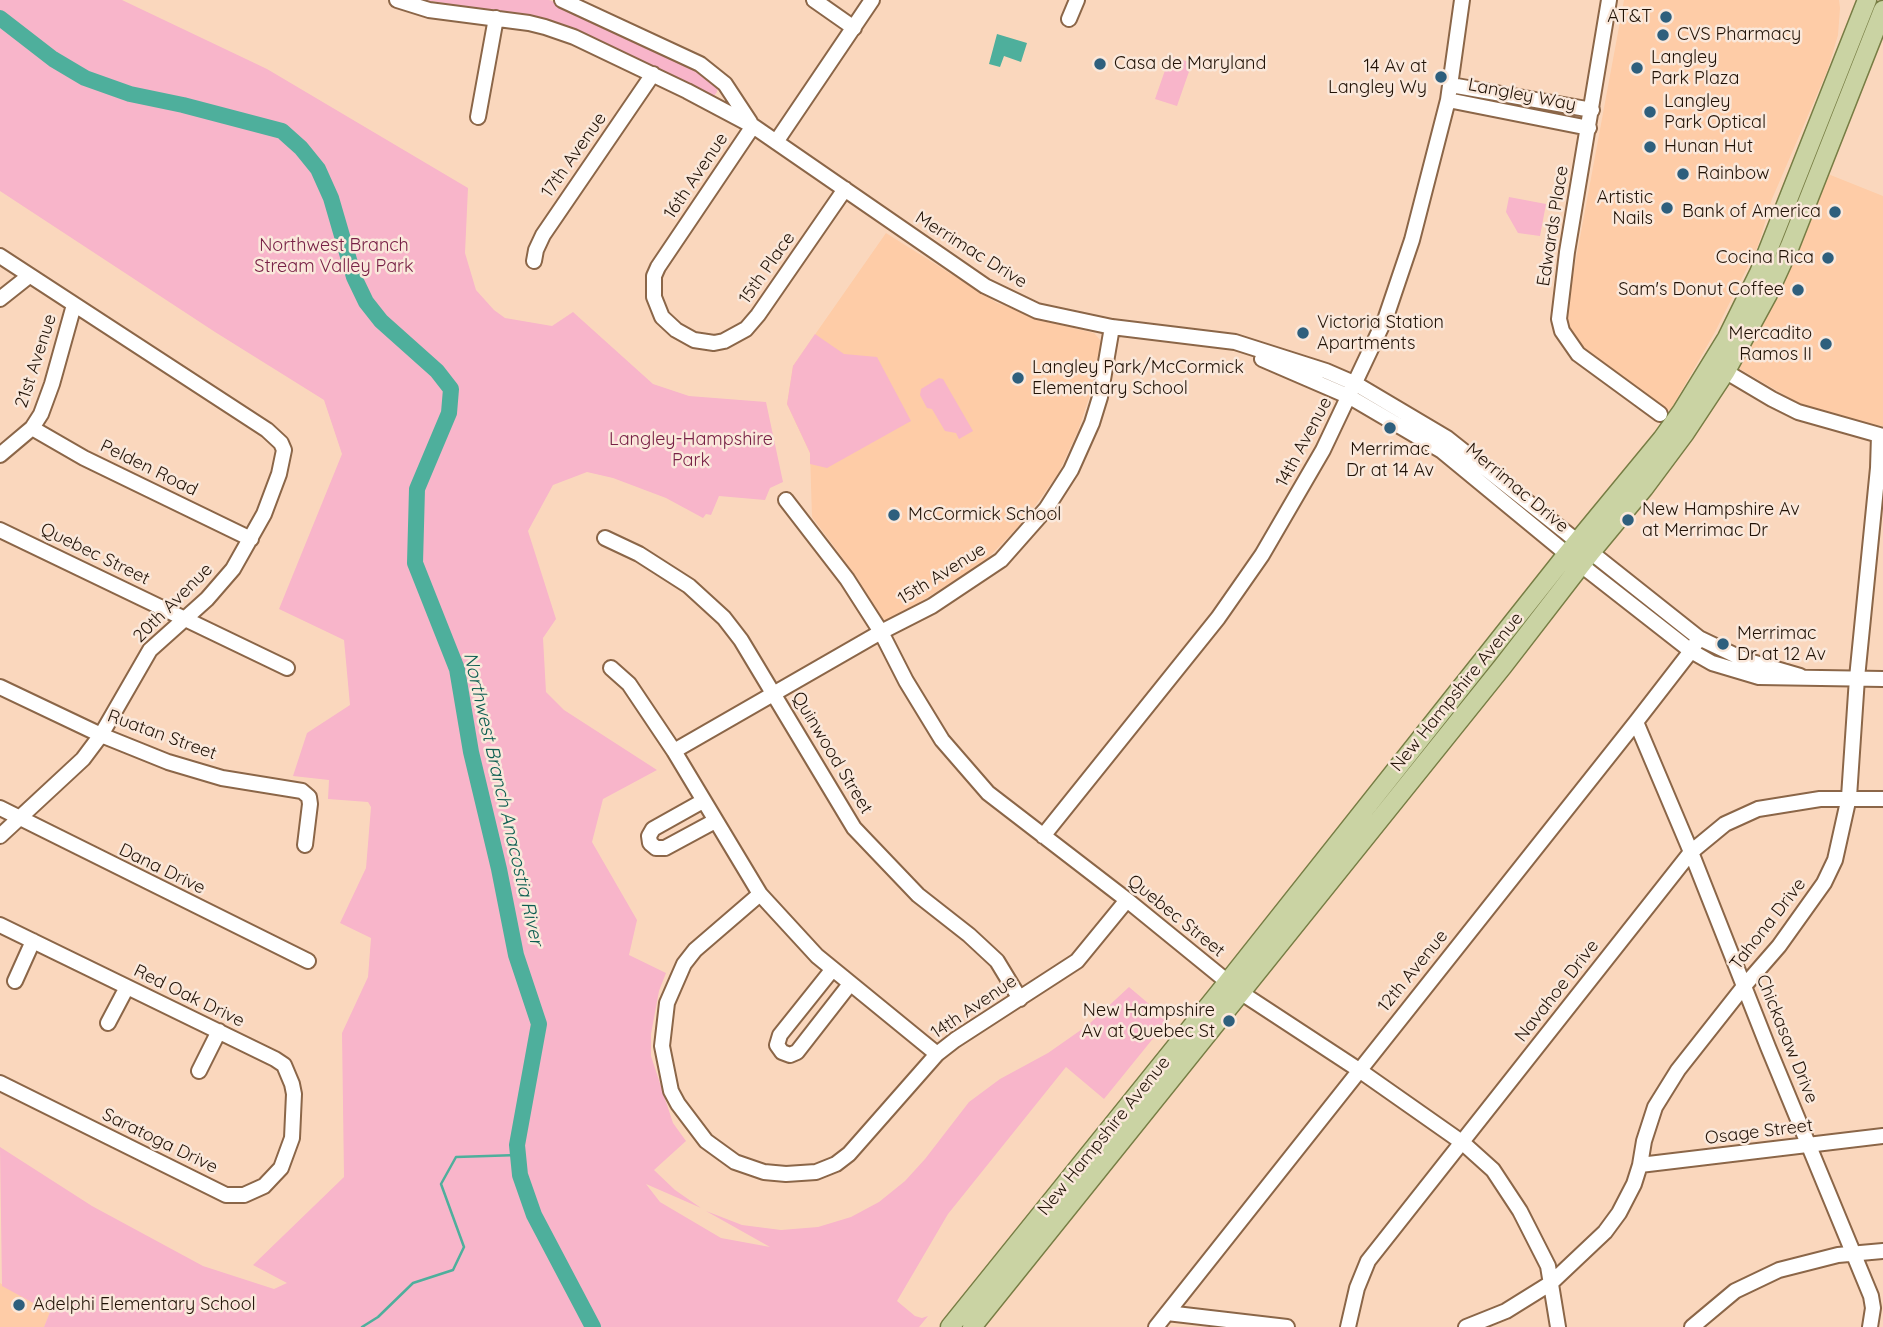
<!DOCTYPE html>
<html>
<head>
<meta charset="utf-8">
<style>
  body { margin:0 }
  canvas { display:block; background:#fad7bd }
</style>
</head>
<body>
<canvas width="1883" height="1327"></canvas>
<script>
const c = document.querySelector('canvas').getContext('2d');
c.lineJoin = 'round';
function fill(path, color) { c.fillStyle = color; c.fill(path, 'evenodd'); }
const shape = rows => new Path2D(rows.map(r => 'M' + r).join(''));
function stroke(path, color, width, dash) { c.strokeStyle = color; c.lineWidth = width; c.lineCap = dash ? 'butt' : 'round'; c.setLineDash(dash || []); c.stroke(path); }
function label(font, color, halo, rows, align = 'center') {
  c.font = font + ' Quicksand,sans-serif'; c.lineWidth = 5; c.setLineDash([]); c.textBaseline = 'middle'; c.strokeStyle = halo; c.fillStyle = color; for (const [text, x, y, turn = 0] of rows) {
    c.save(); c.translate(x, y); c.rotate((+turn || 0) * Math.PI / 180); c.textAlign = isNaN(turn) ? turn : align; if (halo) c.strokeText(text, 0, 0); c.fillText(text, 0, 0); c.restore();
  }
}
const built = shape([
  [1624,0,1839,0,1840,8,1838,35,1828,69,1772,199,1758,246,1715,332,1670,411,1582,347,1571,332,1566,313],
  [1828,174,1883,196,1883,426,1858,423,1800,404,1740,369,1740,364],
  [886,233,997,303,1053,323,1094,333,1101,341,1097,374,1078,431,1058,474,1024,521,982,564,885,623,856,576,812,517,810,453,787,404,793,366],
  [0,1283,50,1312,44,1327,0,1327]
]);
const green = shape([
  [0,0,122,0,267,69,468,188,465,253,476,290,494,310,505,318,552,326,573,312,653,384,689,396,766,402,783,482,770,488,765,500,719,496,711,515,706,514,703,518,666,498,613,478,587,472,553,485,528,531,556,619,543,638,546,692,564,710,657,770,603,799,592,842,637,920,629,955,666,973,659,991,651,1034,651,1056,673,1123,686,1141,654,1170,675,1190,701,1208,646,1184,660,1202,721,1238,770,1247,706,1211,742,1225,781,1230,818,1227,851,1217,879,1202,905,1181,925,1159,969,1102,1000,1079,1048,1053,1088,1025,1129,987,1168,1020,1104,1099,1066,1067,948,1214,897,1301,915,1316,922,1318,928,1316,919,1327,44,1327,50,1312,2,1286,0,1147,92,1206,203,1266,274,1289,287,1283,253,1265,344,1177,342,1033,368,977,371,938,340,923,366,868,371,807,368,802,328,799,329,780,293,776,307,733,350,705,344,640,279,609,342,454,324,400,215,332,0,191],
  [425,0,549,0,561,4,697,67,718,85,717,92,714,96,708,96,538,18],
  [1170,56,1192,63,1177,106,1155,99],
  [1509,197,1546,204,1540,236,1518,233,1506,212],
  [815,334,844,354,877,357,911,421,827,468,810,464,810,453,787,404,793,366],
  [939,378,943,379,973,431,959,439,956,433,945,431,932,409,927,408,920,395,921,389]
]);
const water = shape([
  [997,34,1027,43,1021,62,1004,56,1000,67,989,64]
]);
const stream = shape([
  [362,1327,378,1317,413,1283,453,1270,464,1247,441,1184,456,1157,518,1155]
]);
const river = shape([
  [0,18,53,59,85,78,130,94,183,105,282,131,301,148,318,169,331,198,354,277,366,302,381,321,437,371,451,389,449,413,417,489,415,563,457,669,471,752,499,869,516,955,539,1024,517,1145,520,1175,534,1215,593,1327]
]);
const minor = shape([
  [397,0,429,10,529,23,545,27,574,37,687,91,753,126,985,286,1037,311,1112,327,1235,342,1326,371,1356,384,1447,438,1699,638,1745,660,1800,676],
  [562,0,700,64,725,84,750,122],
  [814,0,854,28],
  [1609,0,1567,252,1559,319,1562,331,1578,354,1660,414],
  [1069,19,1077,0],
  [1451,85,1592,110],
  [1448,100,1589,128],
  [478,117,496,18],
  [753,126,658,267,654,276,654,297,662,317,676,330,694,340,714,343,724,341,746,329,758,315,845,189],
  [776,142,872,0],
  [0,256,267,430,281,443,284,450,279,474,264,514,233,569,207,599,150,650,101,735,83,759,0,836],
  [534,261,536,250,543,235,653,74],
  [0,299,29,276],
  [1262,359,1350,397,1442,451,1567,554,1691,651,1712,663,1759,677,1883,679],
  [1718,367,1772,399,1798,412,1883,436],
  [32,428,84,458,251,539],
  [0,455,32,428,41,414,52,384,74,305],
  [786,500,847,579,881,632,906,681,942,740,988,793,1127,900,1240,992,1359,1070,1463,1143,1493,1170,1520,1211,1548,1266,1558,1327],
  [0,530,287,668],
  [605,538,639,554,689,586,724,618,741,640,854,828,918,895,969,935,997,961,1020,999],
  [611,668,629,684,674,751,760,894,817,956,937,1054],
  [0,687,101,735,168,762,222,778,302,791,309,797,310,804,305,845],
  [1636,722,1691,852,1768,1047,1871,1296,1873,1308,1870,1327],
  [674,751,881,632,932,606,1001,560,1046,509,1071,470,1092,423,1100,397,1112,327],
  [703,801,653,829,649,836,650,843,656,848,665,848,715,821],
  [0,808,308,961],
  [1043,836,1218,618,1262,555,1323,450,1386,317,1412,240,1448,100,1462,0],
  [760,894,695,950,684,964,667,1003,662,1046,671,1091,678,1104,706,1141,735,1162,764,1172,786,1174,816,1172,836,1164,849,1154,937,1054,955,1040,1077,961,1127,900],
  [0,925,275,1059,284,1065,292,1084,294,1094,292,1138,281,1168,264,1186,244,1195,226,1195,0,1083],
  [832,970,780,1035,777,1045,782,1052,790,1055,797,1052,850,984],
  [15,981,33,941],
  [108,1023,127,987],
  [199,1071,219,1031],
  [1640,1165,1883,1136],
  [1167,1313,1287,1327],
  [1156,1327,1636,722,1691,651,1699,638],
  [1348,1327,1357,1288,1368,1261,1691,852,1725,824,1758,809,1820,799,1883,799],
  [1466,1327,1506,1311,1551,1283,1605,1232,1619,1213,1634,1184,1640,1165,1644,1141,1655,1107,1678,1070,1745,985,1779,946,1824,883,1835,860,1849,797,1857,678,1878,468,1879,435],
  [1692,1327,1735,1291,1779,1270,1838,1255,1883,1251]
]);
const major = shape([
  [950,1327,1227,983,1563,559,1662,439,1682,411,1727,338,1759,273,1867,0],
  [972,1327,1503,666,1591,552,1644,488,1685,433,1726,371,1768,294,1790,246,1883,10]
]);
const markers = [
  [1666,17,7,"#2e5f7d"],
  [1663,35,7,"#2e5f7d"],
  [1100,64,7,"#2e5f7d"],
  [1637,68,7,"#2e5f7d"],
  [1441,77,7,"#2e5f7d"],
  [1650,112,7,"#2e5f7d"],
  [1650,147,7,"#2e5f7d"],
  [1683,174,7,"#2e5f7d"],
  [1667,208,7,"#2e5f7d"],
  [1835,212,7,"#2e5f7d"],
  [1828,258,7,"#2e5f7d"],
  [1798,290,7,"#2e5f7d"],
  [1303,333,7,"#2e5f7d"],
  [1826,344,7,"#2e5f7d"],
  [1018,378,7,"#2e5f7d"],
  [1390,428,7,"#2e5f7d"],
  [894,515,7,"#2e5f7d"],
  [1628,520,7,"#2e5f7d"],
  [1723,644,7,"#2e5f7d"],
  [1229,1021,7,"#2e5f7d"],
  [19,1305,7,"#2e5f7d"]
];
const poiNames = [
  ["AT&T",1652,17,"right"],
  ["CVS Pharmacy",1677,35],
  ["Langley",1651,58],
  ["Park Plaza",1651,79],
  ["Casa de Maryland",1114,64],
  ["14 Av at",1427,67,"right"],
  ["Langley Wy",1427,88,"right"],
  ["Langley",1664,102],
  ["Park Optical",1664,123],
  ["Hunan Hut",1664,147],
  ["Rainbow",1697,174],
  ["Artistic",1653,198,"right"],
  ["Nails",1653,219,"right"],
  ["Bank of America",1821,212,"right"],
  ["Cocina Rica",1814,258,"right"],
  ["Sam's Donut Coffee",1784,290,"right"],
  ["Victoria Station",1317,323],
  ["Apartments",1317,344],
  ["Mercadito",1812,334,"right"],
  ["Ramos II",1812,355,"right"],
  ["Langley Park/McCormick",1032,368],
  ["Elementary School",1032,389],
  ["Merrimac",1390,450,"center"],
  ["Dr at 14 Av",1390,471,"center"],
  ["New Hampshire Av",1642,510],
  ["at Merrimac Dr",1642,531],
  ["McCormick School",908,515],
  ["Merrimac",1737,634],
  ["Dr at 12 Av",1737,655],
  ["New Hampshire",1215,1011,"right"],
  ["Av at Quebec St",1215,1032,"right"],
  ["Adelphi Elementary School",33,1305]
];
const streetNames = [
  ["Langley Way",1522,95,11],
  ["17th Avenue",574,155,-55],
  ["16th Avenue",696,176,-56],
  ["Edwards Place",1553,226,-81],
  ["Merrimac Drive",971,250,32],
  ["15th Place",767,268,-55],
  ["21st Avenue",36,361,-72],
  ["14th Avenue",1304,442,-62],
  ["Pelden Road",149,468,26],
  ["Merrimac Drive",1517,488,40],
  ["Quebec Street",95,554,26],
  ["15th Avenue",942,574,-32],
  ["20th Avenue",173,603,-45],
  ["New Hampshire Avenue",1457,692,-51],
  ["Ruatan Street",162,735,20],
  ["Quinwood Street",832,753,59],
  ["Dana Drive",162,869,26],
  ["Quebec Street",1176,916,39],
  ["Tahona Drive",1768,924,-52],
  ["12th Avenue",1413,971,-51],
  ["Navahoe Drive",1557,991,-52],
  ["Red Oak Drive",189,996,26],
  ["14th Avenue",974,1007,-34],
  ["Chickasaw Drive",1787,1039,68],
  ["Osage Street",1759,1132,-7],
  ["New Hampshire Avenue",1104,1136,-51],
  ["Saratoga Drive",160,1141,26]
];
const parkNames = [
  ["Northwest Branch",334,246],
  ["Stream Valley Park",334,267],
  ["Langley-Hampshire",691,440],
  ["Park",691,461]
];
const waterNames = [
  ["Northwest Branch Anacostia River",503,799,77]
];
fill(built, '#fecca7');
fill(green, '#f8b5ca');
fill(water, '#4eaf9c');
stroke(stream, '#4eaf9c', 2.5);
stroke(river, '#4eaf9c', 16);
stroke(minor, '#8b6648', 18);
stroke(major, '#777d44', 21);
stroke(minor, '#fff', 14);
stroke(major, '#cad3a3', 18);
for (const [x, y, r, color] of markers) { const dot = new Path2D(); dot.arc(x, y, r, 0, 2 * Math.PI); c.fillStyle = color; c.fill(dot); stroke(dot, '#fae8db', 2.5); }
label('18px', '#211206', '#fae8db', poiNames, 'left');
label('18px', '#211206', '#fae8db', streetNames);
label('18px', '#782146', '#fae8db', parkNames);
label('italic 19px', '#0c5e51', '#fae8db', waterNames);
</script>
</body>
</html>
